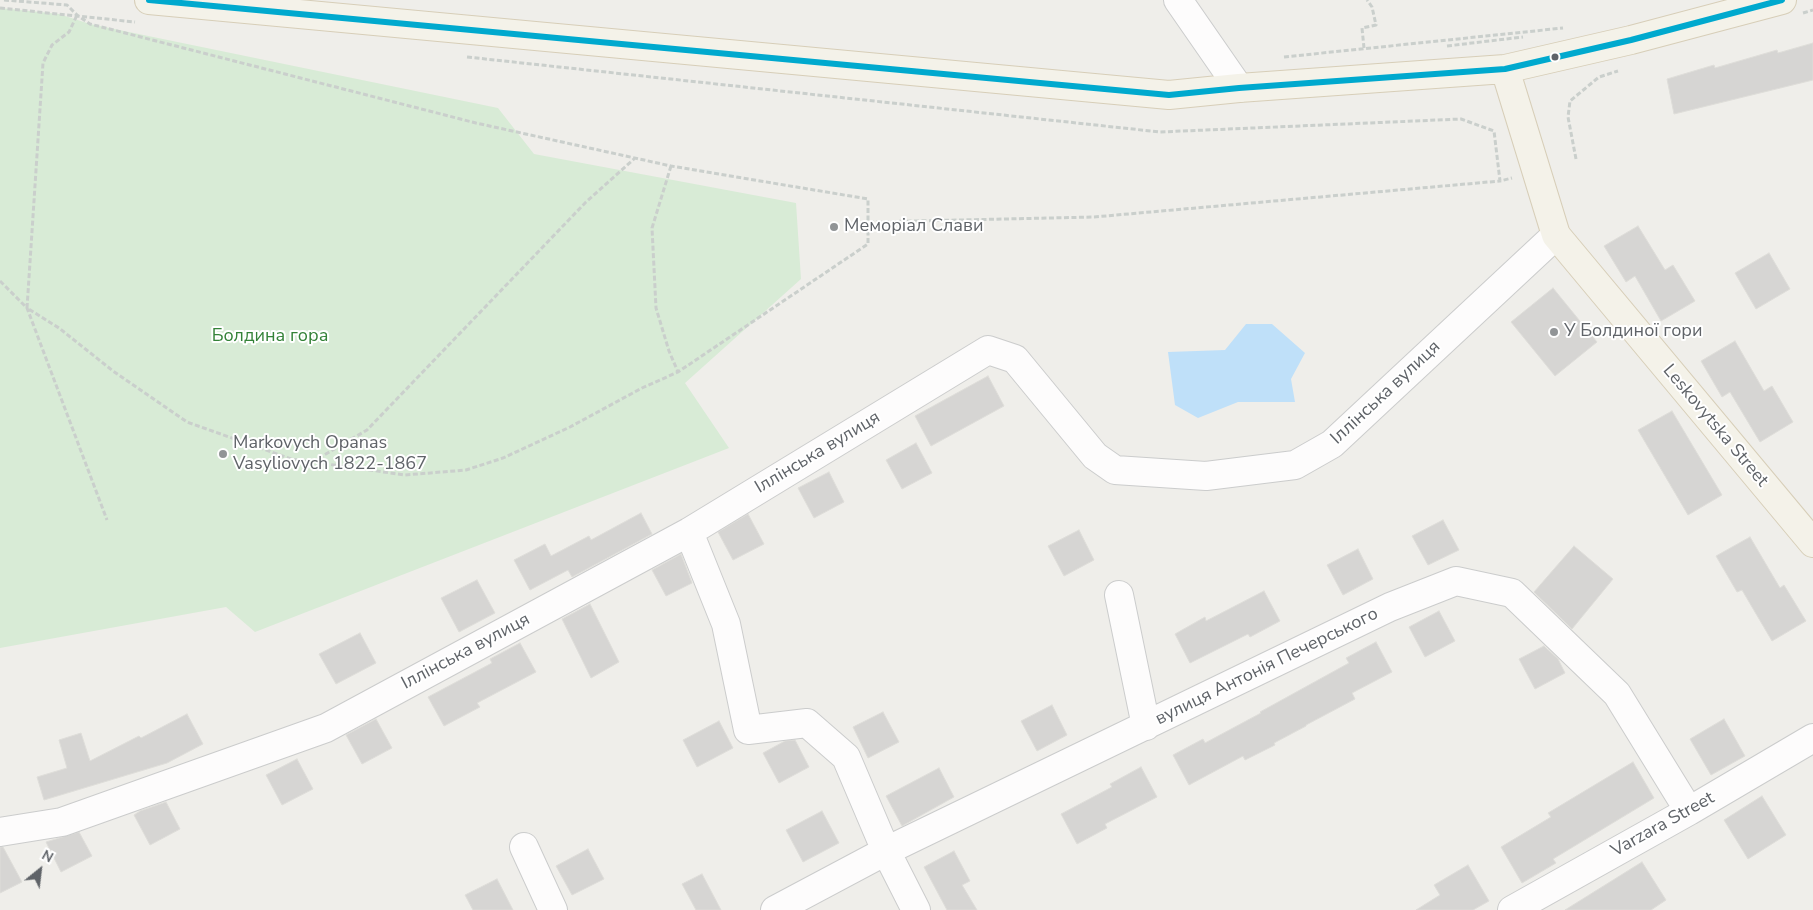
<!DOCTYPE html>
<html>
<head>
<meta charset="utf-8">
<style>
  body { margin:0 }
  #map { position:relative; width:1813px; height:910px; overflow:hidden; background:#efeeea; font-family:"Nunito Sans",sans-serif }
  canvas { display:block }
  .north { position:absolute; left:15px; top:845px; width:50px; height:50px; -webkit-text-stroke:4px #fff; paint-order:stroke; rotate:29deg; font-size:14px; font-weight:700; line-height:20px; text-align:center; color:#5f6368 }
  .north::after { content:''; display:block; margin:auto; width:18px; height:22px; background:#5f6368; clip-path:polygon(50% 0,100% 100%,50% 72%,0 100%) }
</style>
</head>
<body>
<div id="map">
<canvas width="1813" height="910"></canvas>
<div class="north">N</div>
</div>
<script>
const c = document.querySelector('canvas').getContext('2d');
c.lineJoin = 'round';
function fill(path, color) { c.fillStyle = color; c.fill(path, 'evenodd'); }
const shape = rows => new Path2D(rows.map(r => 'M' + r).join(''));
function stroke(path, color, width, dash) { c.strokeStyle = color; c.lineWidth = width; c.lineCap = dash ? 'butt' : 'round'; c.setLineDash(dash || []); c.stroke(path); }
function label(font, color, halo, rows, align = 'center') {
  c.font = font + ' "Nunito Sans",sans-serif'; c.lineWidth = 4; c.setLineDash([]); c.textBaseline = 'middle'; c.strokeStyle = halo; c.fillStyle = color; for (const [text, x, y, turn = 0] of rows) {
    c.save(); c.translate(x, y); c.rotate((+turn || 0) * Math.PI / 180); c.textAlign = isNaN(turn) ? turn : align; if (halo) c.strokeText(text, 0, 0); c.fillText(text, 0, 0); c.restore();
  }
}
const green = shape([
  [0,8,59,14,90,24,498,108,534,154,796,203,801,279,685,383,729,448,255,632,226,607,0,648]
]);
const water = shape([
  [1246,324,1272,324,1305,353,1291,379,1295,402,1238,402,1198,418,1175,405,1168,352,1225,350]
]);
const building = shape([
  [1813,43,1813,80,1674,114,1667,79,1714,65,1715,68,1777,50,1778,53,1813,43],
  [1638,226,1665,270,1673,265,1695,301,1661,321,1635,276,1626,282,1604,246,1638,226],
  [1769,253,1790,289,1756,309,1735,273,1769,253],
  [1553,288,1597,342,1555,376,1511,322,1553,288],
  [1735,341,1764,391,1772,386,1793,422,1760,442,1730,392,1722,397,1701,361,1735,341],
  [988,376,1004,406,931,446,915,416,988,376],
  [1672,411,1722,495,1688,515,1638,430,1672,411],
  [916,443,932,473,902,489,886,460,916,443],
  [829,472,844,502,814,518,798,488,829,472],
  [641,513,652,534,572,577,568,570,530,590,514,560,545,544,551,556,589,536,591,540,641,513],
  [748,514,764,544,733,560,718,532,748,514],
  [1443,520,1459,550,1428,565,1412,536,1443,520],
  [1079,530,1094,560,1064,576,1048,546,1079,530],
  [1750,537,1780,588,1784,585,1806,621,1772,641,1742,590,1737,592,1716,556,1750,537],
  [1574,546,1613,579,1572,629,1534,592,1574,546],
  [1358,549,1373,579,1343,595,1327,565,1358,549],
  [681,554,692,583,666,596,652,570,681,554],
  [477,580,495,613,459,632,441,598,477,580],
  [1264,591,1280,621,1250,637,1248,634,1190,663,1175,634,1205,617,1206,621,1264,591],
  [590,604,619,662,591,678,562,619,590,604],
  [1439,611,1455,641,1425,657,1409,627,1439,611],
  [360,633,376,663,336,684,319,654,360,633],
  [1376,642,1392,672,1352,693,1355,699,1306,725,1306,726,1274,743,1275,745,1245,760,1243,756,1189,785,1173,755,1203,739,1205,743,1261,713,1260,712,1349,663,1346,658,1376,642],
  [520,643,536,672,477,703,480,707,444,726,428,697,492,663,490,659,520,643],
  [1544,646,1558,659,1565,673,1535,689,1519,659,1544,646],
  [1052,705,1067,735,1037,751,1021,721,1052,705],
  [883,712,899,742,868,758,853,727,883,712],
  [187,714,203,744,167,763,44,800,37,777,67,768,59,740,81,733,90,761,139,736,141,738,187,714],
  [376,719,392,748,362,764,346,735,376,719],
  [1724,719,1745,756,1711,775,1690,739,1724,719],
  [719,721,733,748,697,767,683,740,719,721],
  [795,740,809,767,779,783,763,753,785,741,795,740],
  [297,759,313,789,282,805,266,775,297,759],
  [1633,762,1654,798,1553,859,1556,863,1522,883,1501,847,1551,817,1548,813,1633,762],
  [1141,767,1157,797,1105,824,1107,828,1077,844,1061,814,1112,787,1110,784,1141,767],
  [939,768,954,797,902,826,886,796,939,768],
  [1762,796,1786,835,1748,859,1724,820,1762,796],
  [166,802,180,829,150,845,134,815,140,811,166,802],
  [822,811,839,843,803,862,786,830,822,811],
  [79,832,92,856,61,872,46,842,79,832],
  [0,847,3,847,22,882,0,893,0,847],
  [588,849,604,879,572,895,556,866,588,849],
  [954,851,970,881,962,885,977,910,947,910,924,867,954,851],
  [1642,862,1666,900,1651,910,1565,910,1642,862],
  [1468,865,1489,901,1473,910,1416,910,1440,895,1434,885,1468,865],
  [702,874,721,910,696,910,682,884,702,874],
  [497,879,513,910,473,910,465,895,497,879]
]);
const path = shape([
  [4,0,67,5,77,15,90,24,476,123,671,166,868,199,868,244,678,372,642,388,570,427,503,458,466,470,405,475,291,459,187,422,113,371,59,328,27,308,43,63,52,45,69,32,77,15],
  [0,8,135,22],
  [1803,13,1813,10],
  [1447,46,1523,37],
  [1364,48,1362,28,1376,25,1372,7,1367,0],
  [467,57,1160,132,1461,119,1494,131,1500,181,1512,178],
  [1284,57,1563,28],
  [1576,159,1568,117,1570,101,1599,77,1618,71],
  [671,166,652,228,656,308,669,351,678,372],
  [869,222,1094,217,1500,181],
  [0,281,27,308,107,520],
  [312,462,367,430,586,202,635,158]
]);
const minor = shape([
  [1178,0,1239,88],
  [689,532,726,624,748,730,807,723,846,757,886,851,916,910],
  [1119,595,1146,726],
  [0,832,62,822,326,728,689,532,988,350,1015,359,1095,456,1115,470,1206,476,1295,465,1332,444,1556,235],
  [524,847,553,910],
  [775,910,886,851,1390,607,1456,581,1512,593,1617,694,1689,811],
  [1512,910,1689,811,1813,738]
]);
const major = shape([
  [149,0,1169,95,1239,88,1505,69,1631,40,1782,0],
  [1505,69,1556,235,1813,543]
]);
const bus1 = shape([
  [149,0,1169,95,1239,88,1505,69,1631,40,1782,0]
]);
const markers = [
  [1555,57,4.5,"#5f6368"],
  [834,227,5,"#919496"],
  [1554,332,5,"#919496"],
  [223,454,5,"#919496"]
];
const poiNames = [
  ["Меморіал Слави",844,227],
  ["У Болдиної гори",1564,332],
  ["Markovych Opanas",233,444],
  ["Vasyliovych 1822-1867",233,465]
];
const parkNames = [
  ["Болдина гора",270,337]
];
const streetNames = [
  ["Іллінська вулиця",1386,393,-43],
  ["Leskovytska Street",1715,426,50],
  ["Іллінська вулиця",818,453,-31],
  ["Іллінська вулиця",466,652,-28],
  ["вулиця Антонія Печерського",1267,667,-26],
  ["Varzara Street",1663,825,-29]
];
fill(green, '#d8ebd6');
fill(water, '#bfe0f9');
fill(building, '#d6d5d3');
stroke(building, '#deddd9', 1);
stroke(minor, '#cbcccc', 30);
stroke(major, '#d7ceb8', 30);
stroke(path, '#cacfcc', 3, [5, 2.5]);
stroke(minor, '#fdfcfc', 28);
stroke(major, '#f4f2e9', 28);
stroke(bus1, '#00a9ce', 6);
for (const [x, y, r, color] of markers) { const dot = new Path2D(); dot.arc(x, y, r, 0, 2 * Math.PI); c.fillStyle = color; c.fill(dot); stroke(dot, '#fff', 2); }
label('18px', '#5f6368', '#fff', poiNames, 'left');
label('18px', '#348238', '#fff', parkNames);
label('18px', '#5f6368', '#fff', streetNames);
</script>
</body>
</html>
